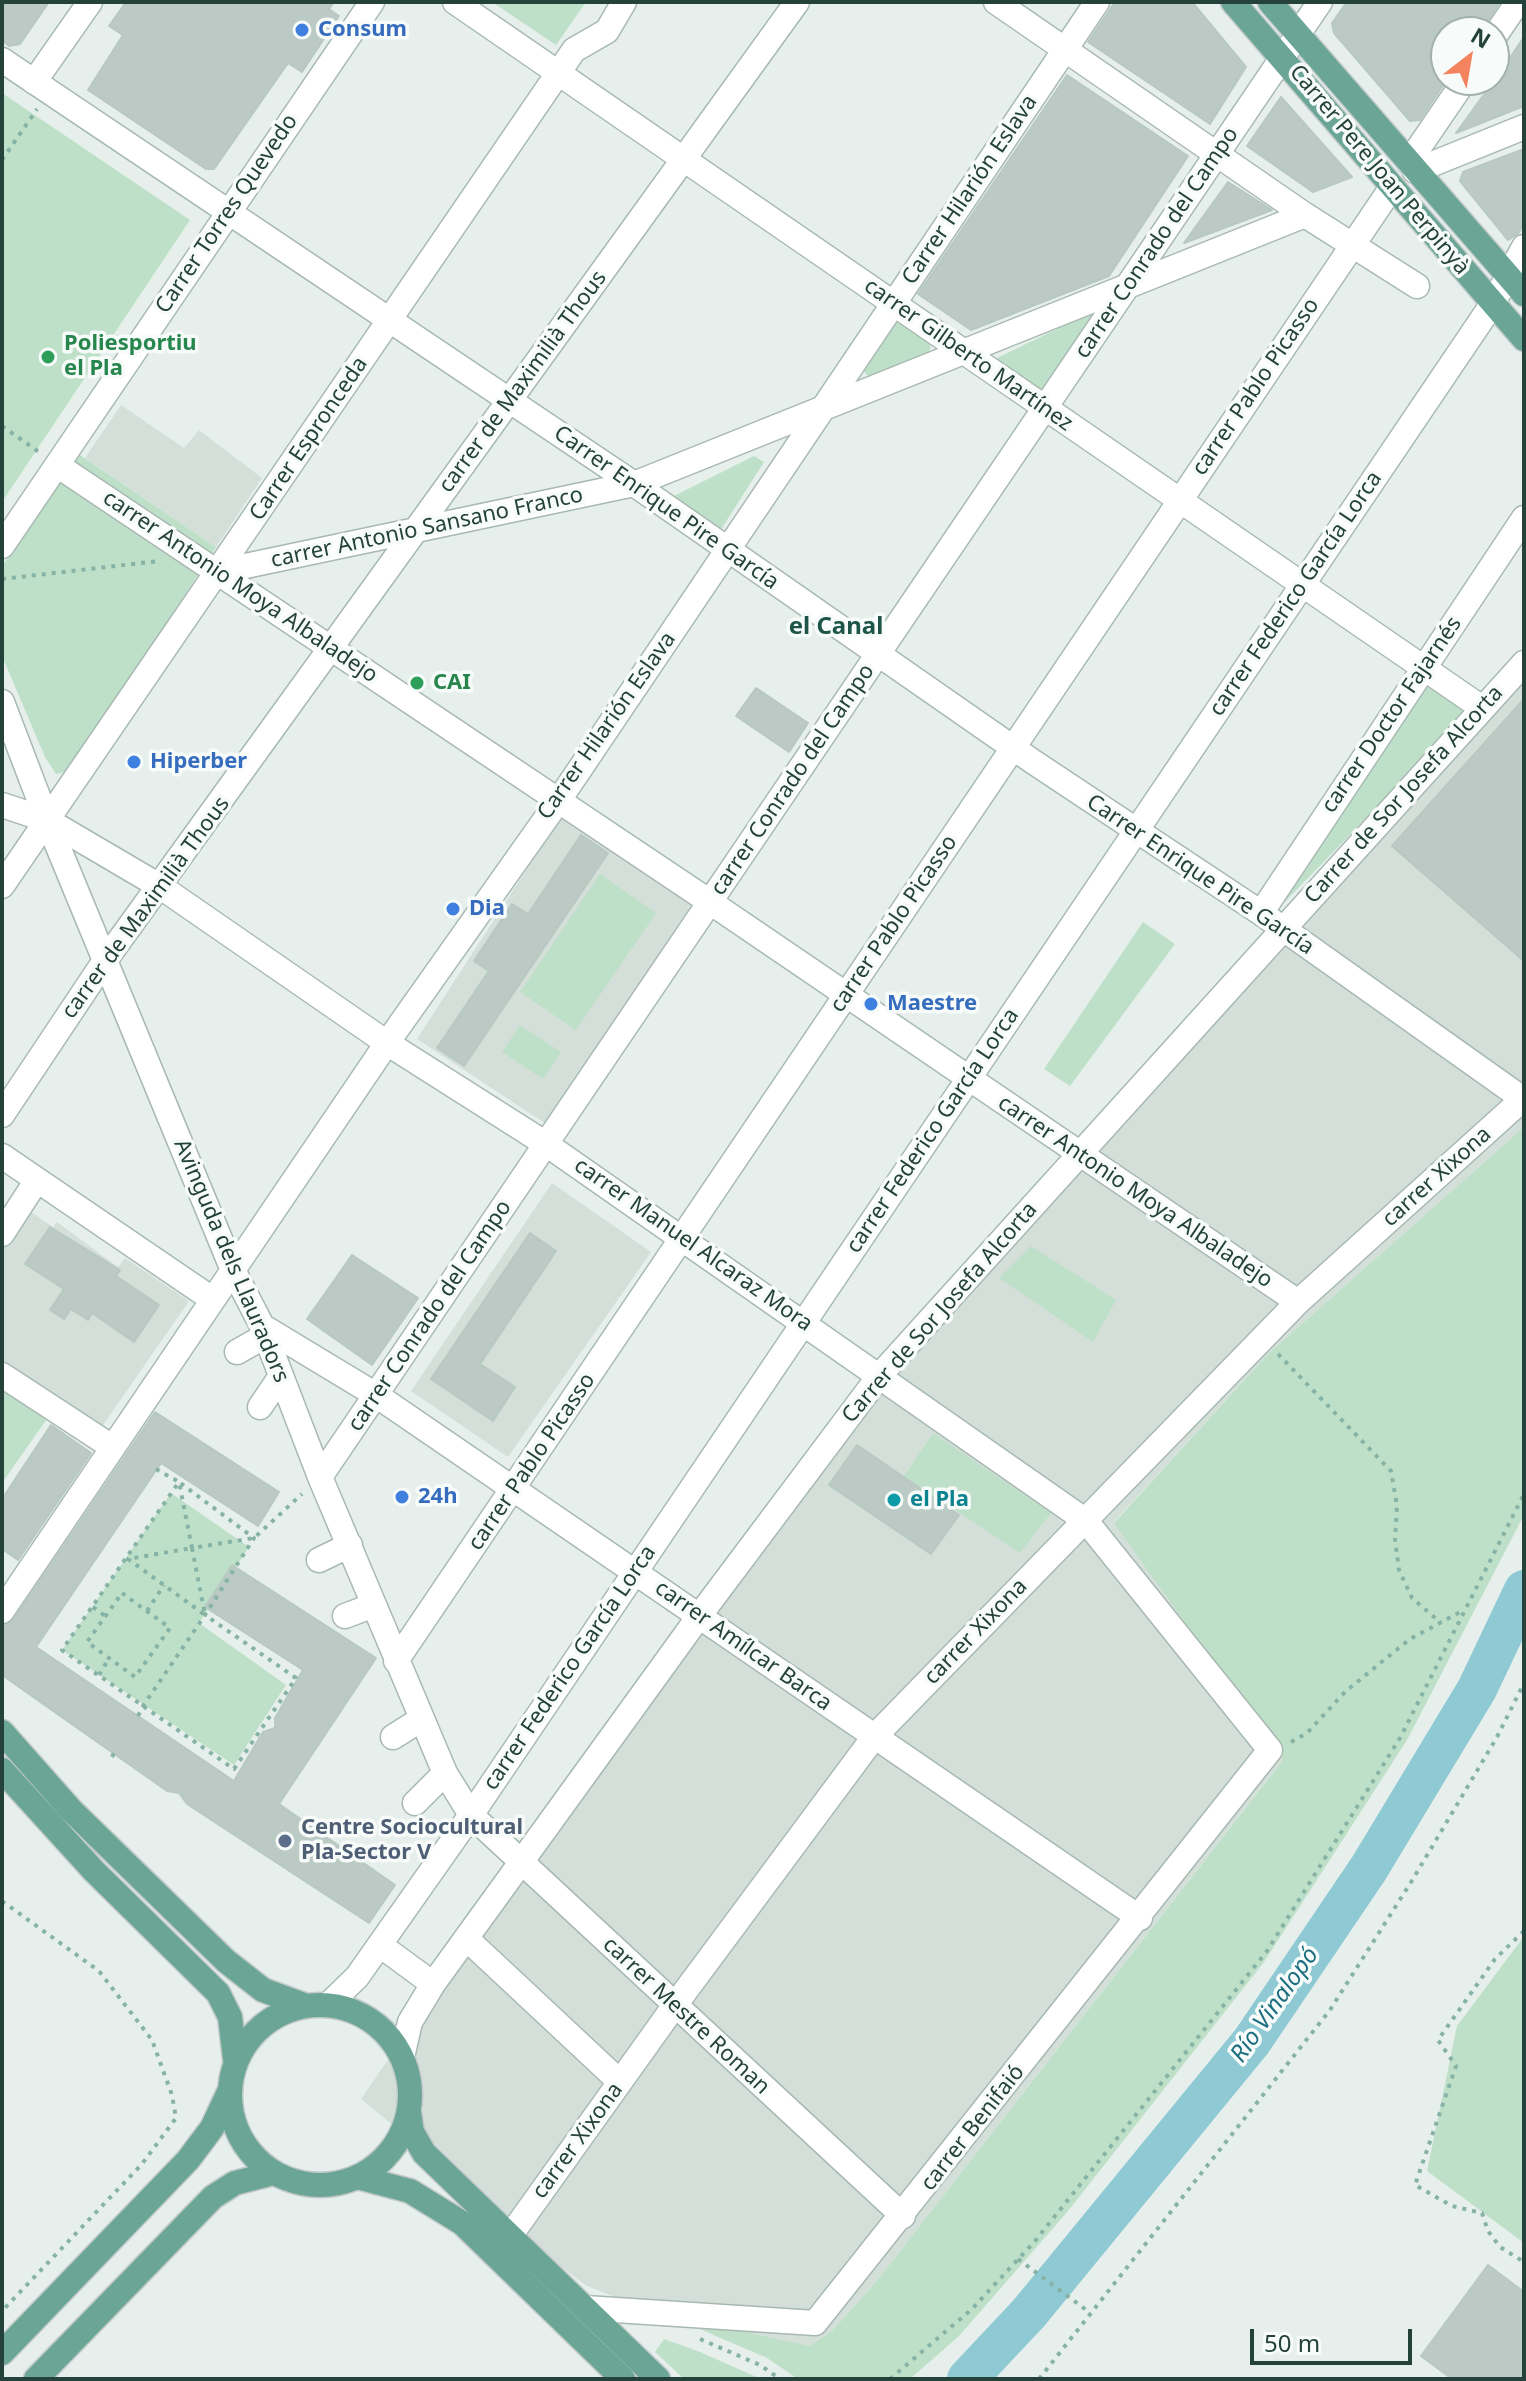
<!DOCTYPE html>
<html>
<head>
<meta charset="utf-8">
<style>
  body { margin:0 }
  #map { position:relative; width:1526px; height:2381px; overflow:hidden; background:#e6efeb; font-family:"Noto Sans",sans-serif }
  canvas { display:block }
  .frame { position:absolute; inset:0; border:4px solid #24423a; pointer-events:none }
  .north { position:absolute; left:1430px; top:16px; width:80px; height:80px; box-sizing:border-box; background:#f7fbf9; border:2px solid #a3b1ad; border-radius:50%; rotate:31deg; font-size:22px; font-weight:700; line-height:32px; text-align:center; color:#24423a }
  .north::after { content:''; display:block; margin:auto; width:28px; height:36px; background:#f4845f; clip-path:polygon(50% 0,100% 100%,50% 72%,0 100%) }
  .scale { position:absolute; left:1250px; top:2329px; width:162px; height:36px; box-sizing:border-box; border:4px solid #24423a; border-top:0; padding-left:10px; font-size:24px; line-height:28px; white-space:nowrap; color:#24423a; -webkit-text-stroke:6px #f7fbf9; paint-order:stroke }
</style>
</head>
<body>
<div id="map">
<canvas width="1526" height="2381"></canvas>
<div class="frame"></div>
<div class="north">N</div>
<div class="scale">50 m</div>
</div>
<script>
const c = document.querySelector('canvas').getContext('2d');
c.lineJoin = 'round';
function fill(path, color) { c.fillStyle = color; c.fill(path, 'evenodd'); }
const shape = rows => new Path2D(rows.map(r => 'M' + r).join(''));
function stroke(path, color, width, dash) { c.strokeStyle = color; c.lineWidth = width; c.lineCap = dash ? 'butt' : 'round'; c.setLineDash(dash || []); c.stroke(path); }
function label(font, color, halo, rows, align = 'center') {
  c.font = font + ' "Noto Sans",sans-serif'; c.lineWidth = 7; c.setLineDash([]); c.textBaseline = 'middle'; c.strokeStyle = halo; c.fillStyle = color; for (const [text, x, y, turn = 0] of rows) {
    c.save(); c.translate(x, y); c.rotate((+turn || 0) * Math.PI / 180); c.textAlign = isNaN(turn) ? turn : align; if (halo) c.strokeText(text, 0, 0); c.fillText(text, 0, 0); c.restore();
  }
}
const built = shape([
  [121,405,184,448,199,430,262,478,216,547,85,458],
  [1524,679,1524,1127,1269,1353,1114,1522,1292,1748,875,2283,831,2332,809,2346,790,2344,645,2309,587,2286,534,2247,435,2159,361,2099,520,1868,862,1399],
  [563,813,692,904,546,1124,417,1039],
  [552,1183,651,1252,508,1457,411,1391],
  [28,1210,53,1227,57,1222,118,1267,125,1258,189,1301,101,1428,2,1364,2,1250]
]);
const green = shape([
  [492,2,586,2,556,45],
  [2,93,190,220,2,502],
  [1090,313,1095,315,1042,392,995,359],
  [894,318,931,343,929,353,869,378,861,367],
  [80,455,216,547,169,619,170,630,69,771,56,774,45,757,2,656,2,566],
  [754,456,764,462,720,531,672,497],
  [1427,686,1468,713,1276,911],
  [600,874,656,913,576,1030,520,992],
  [1143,922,1175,944,1070,1086,1044,1069],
  [520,1025,561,1052,543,1079,502,1052],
  [1524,1127,1524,1515,1407,1740,1264,1962,1068,2211,959,2336,910,2379,798,2379,767,2358,686,2323,686,2319,809,2346,831,2332,875,2283,1283,1760,1114,1523,1269,1353],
  [1031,1246,1116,1300,1093,1342,999,1278],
  [2,1384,49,1416,2,1483],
  [933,1433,1051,1513,1020,1553,904,1476],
  [171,1493,249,1547,199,1623,286,1685,234,1765,62,1650],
  [1522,1939,1524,1940,1524,2243,1427,2171,1457,2026],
  [664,2339,700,2352,761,2379,684,2379,655,2352]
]);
const river = shape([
  [967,2379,1029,2313,1252,2041,1369,1868,1477,1689,1524,1590]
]);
const building = shape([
  [2,2,49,2,20,44,9,46,2,40,2,2],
  [126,2,334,2,329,9,339,16,302,72,288,63,214,169,206,169,88,90,123,35,109,26,126,2],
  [1115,2,1192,2,1246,67,1210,124,1088,42,1115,2],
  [1347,2,1500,2,1480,32,1446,32,1446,81,1420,120,1410,121,1334,33,1332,23,1347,2],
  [1524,37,1524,106,1456,133,1496,78,1524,37],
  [1067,75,1188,156,1109,276,971,330,918,294,1067,75],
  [1281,97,1352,177,1313,192,1247,146,1281,97],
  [1524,149,1524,223,1518,234,1508,240,1460,181,1463,172,1524,149],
  [1228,182,1272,210,1184,243,1228,182],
  [756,688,808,723,789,752,736,716,756,688],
  [1524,699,1524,961,1392,846,1524,699],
  [581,835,608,853,464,1066,437,1048,489,971,474,961,512,904,528,914,581,835],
  [50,1227,120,1270,116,1276,159,1305,134,1342,92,1313,88,1320,71,1309,64,1319,50,1310,64,1289,25,1264,50,1227],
  [530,1233,556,1251,480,1364,515,1387,493,1421,431,1379,530,1233],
  [352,1255,418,1298,372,1365,307,1319,352,1255],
  [155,1412,279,1492,258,1526,161,1463,36,1647,234,1781,263,1732,275,1728,275,1718,303,1670,205,1607,232,1565,376,1658,279,1804,395,1885,369,1923,187,1804,179,1793,167,1791,2,1675,2,1626,14,1619,155,1412],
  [51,1425,91,1453,18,1560,2,1549,2,1499,51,1425],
  [857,1445,959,1515,931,1554,829,1485,857,1445],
  [1488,2265,1524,2292,1524,2379,1452,2379,1421,2356,1488,2265]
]);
const path = shape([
  [2,160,37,109],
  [2,426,39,452],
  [2,579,159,561],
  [1278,1354,1391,1471,1397,1506,1395,1539,1399,1570,1412,1598,1441,1623],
  [156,1469,179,1482,192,1548,254,1538,302,1494],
  [192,1548,205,1615,128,1559,192,1548],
  [122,1593,170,1628,135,1677,87,1642,122,1593],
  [93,1607,105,1616],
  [147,1611,164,1585],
  [99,1675,109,1658],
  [138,1716,143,1706,205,1615,254,1538,179,1482,62,1650,143,1706,234,1769,296,1678,205,1615],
  [1291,1742,1307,1733,1346,1691,1410,1639,1464,1610],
  [112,1757,114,1753],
  [2,1901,99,1971,152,2040,172,2095,176,2118,142,2164,2,2311],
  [1524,1931,1495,1959,1438,2040,1456,2066,1415,2185,1452,2206,1482,2213,1488,2231,1500,2247,1524,2262],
  [1018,2259,1089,2312],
  [700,2339,760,2365,780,2379],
  [890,2379,972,2309,1035,2241,1267,1951,1400,1738,1524,1494],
  [1039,2379,1330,2010,1413,1879,1497,1737,1524,1683]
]);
const minor = shape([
  [455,2,1482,708],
  [996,2,1305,215,1417,286],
  [1494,37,1518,2],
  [2,60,634,484,1032,761,1261,913,1523,1099,1298,1302,874,1737,675,2005,510,2236],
  [34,82,90,2],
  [1409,162,1465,80],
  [1415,171,1524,127],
  [57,465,710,902,1298,1302],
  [2,546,372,2],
  [217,572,634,484,1305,215],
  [2,702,47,820,232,1268,262,1326,320,1477,445,1773,471,1815,903,2216],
  [2,805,47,820,161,887,387,1043,546,1144,1086,1521,1270,1750,815,2323,585,2308],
  [2,886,574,50,607,31,624,2],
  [1261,913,1524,518],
  [2,1115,106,959,797,2],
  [2,1156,212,1299],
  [2,1234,37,1180],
  [262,1326,376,1395,1140,1918],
  [237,1352,265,1336],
  [2,1375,112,1447],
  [260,1407,281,1376],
  [320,1477,1320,2],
  [319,1560,350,1545],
  [2,1611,387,1043,559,800,1097,2],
  [345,1616,374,1605],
  [396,1661,1392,187],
  [393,1737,420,1720],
  [415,1803,445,1773],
  [467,1939,620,2082],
  [380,1945,433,1984],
  [328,2005,357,1977,471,1815,1493,303,1524,247],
  [402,2057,410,2022,433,1984,700,1615,880,1375,1524,663]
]);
const major = shape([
  [1233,2,1524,339],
  [1270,2,1524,294],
  [2,1732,71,1810,226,1961,263,1990,304,2005],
  [2,1770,94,1871,218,1993,230,2017,235,2059],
  '230 2095a90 90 0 1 1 180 0a90 90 0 1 1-180 0Z',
  [409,2112,412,2132,424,2153,658,2379],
  [357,2177,410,2191,462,2223,623,2379],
  [2,2353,188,2160,212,2128,228,2094],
  [36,2379,213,2197,235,2183,274,2173]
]);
const markers = [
  [302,30,8,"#3f7fe0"],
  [48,357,8,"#2e9e5b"],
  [417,683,8,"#2e9e5b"],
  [134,762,8,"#3f7fe0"],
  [453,909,8,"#3f7fe0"],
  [871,1004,8,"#3f7fe0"],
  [402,1497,8,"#3f7fe0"],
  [894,1500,8,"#0f9aa8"],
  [285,1841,8,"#5c6f8a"]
];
const shopNames = [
  ["Consum",318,30],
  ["Hiperber",150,762],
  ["Dia",469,909],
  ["Maestre",887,1004],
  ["24h",418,1497]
];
const streetNames = [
  ["Carrer Pere Joan Perpinyà",1379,170,50],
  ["Carrer Hilarión Eslava",970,190,-56],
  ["Carrer Torres Quevedo",227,214,-56],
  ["carrer Conrado del Campo",1157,243,-56],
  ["carrer Gilberto Martínez",968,355,35],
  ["carrer de Maximilià Thous",523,382,-54],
  ["carrer Pablo Picasso",1256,387,-56],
  ["Carrer Espronceda",309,439,-56],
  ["Carrer Enrique Pire García",666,508,35],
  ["carrer Antonio Sansano Franco",427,528,-12],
  ["carrer Antonio Moya Albaladejo",240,587,34],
  ["carrer Federico García Lorca",1296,594,-56],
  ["carrer Doctor Fajarnés",1392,715,-56],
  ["Carrer Hilarión Eslava",607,726,-55],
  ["carrer Conrado del Campo",793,780,-56],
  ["Carrer de Sor Josefa Alcorta",1404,795,-48],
  ["Carrer Enrique Pire García",1200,875,34],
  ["carrer de Maximilià Thous",146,908,-54],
  ["carrer Pablo Picasso",894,924,-56],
  ["carrer Federico García Lorca",933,1131,-56],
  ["carrer Xixona",1437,1177,-42],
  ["carrer Antonio Moya Albaladejo",1135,1192,34],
  ["carrer Manuel Alcaraz Mora",693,1245,35],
  ["Avinguda dels Llauradors",231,1261,67],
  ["Carrer de Sor Josefa Alcorta",940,1313,-49],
  ["carrer Conrado del Campo",430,1316,-56],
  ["carrer Pablo Picasso",532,1462,-56],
  ["carrer Xixona",976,1632,-46],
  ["carrer Amílcar Barca",743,1646,35],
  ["carrer Federico García Lorca",570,1668,-56],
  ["carrer Mestre Roman",686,2016,43],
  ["carrer Benifaió",973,2128,-52],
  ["carrer Xixona",578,2141,-54]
];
const leisureNames = [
  ["Poliesportiu",64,344],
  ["el Pla",64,369],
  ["CAI",433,683]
];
const cultureNames = [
  ["el Pla",910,1500]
];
const serviceNames = [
  ["Centre Sociocultural",301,1828],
  ["Pla-Sector V",301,1853]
];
const neighbourhoodNames = [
  ["el Canal",836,627]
];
const waterNames = [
  ["Río Vinalopó",1275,2005,-55]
];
fill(built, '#d4dfda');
fill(green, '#bfe0c8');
stroke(river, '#8ec9d4', 40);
fill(building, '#bbcac4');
stroke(building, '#b8c9c2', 2);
stroke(minor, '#a8b8b2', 27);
stroke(major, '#c2cac8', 27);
stroke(path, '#86b3a5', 4, [4, 6]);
stroke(minor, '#fff', 24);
stroke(major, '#6aa596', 24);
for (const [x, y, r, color] of markers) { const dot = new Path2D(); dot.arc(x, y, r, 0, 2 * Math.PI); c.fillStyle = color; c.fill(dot); stroke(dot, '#f7fbf9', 3); }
label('bold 22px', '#366cbe', '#f7fbf9', shopNames, 'left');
label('22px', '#24423a', '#f7fbf9', streetNames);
label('bold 22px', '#27864d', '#f7fbf9', leisureNames, 'left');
label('bold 22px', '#0d838f', '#f7fbf9', cultureNames, 'left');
label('bold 22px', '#4e5e75', '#f7fbf9', serviceNames, 'left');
label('bold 24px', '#1f5548', '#f7fbf9', neighbourhoodNames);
label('italic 24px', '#1c6f80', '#f7fbf9', waterNames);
</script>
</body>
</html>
